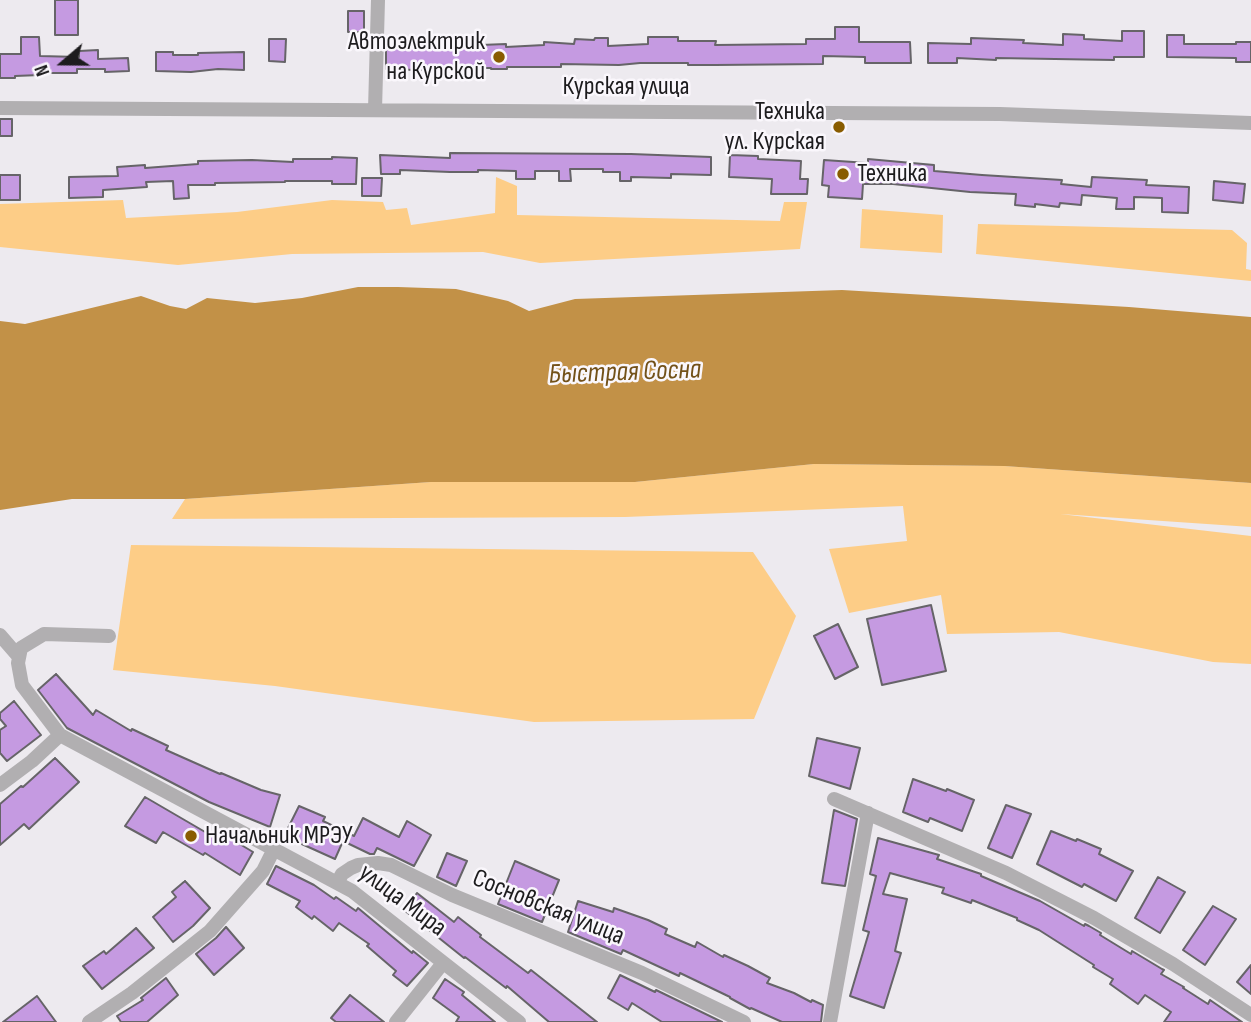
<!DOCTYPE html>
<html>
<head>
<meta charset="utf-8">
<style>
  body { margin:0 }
  #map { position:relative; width:1251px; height:1022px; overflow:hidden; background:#edeaef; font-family:"Sofia Sans Condensed",sans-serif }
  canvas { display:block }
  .north { position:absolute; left:28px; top:28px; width:70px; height:70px; -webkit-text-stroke:5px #faf7fc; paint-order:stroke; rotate:250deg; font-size:19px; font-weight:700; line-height:28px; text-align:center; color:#1d1c1e }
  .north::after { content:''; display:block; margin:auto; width:24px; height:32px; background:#1d1c1e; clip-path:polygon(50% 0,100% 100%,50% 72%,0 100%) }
</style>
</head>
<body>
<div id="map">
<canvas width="1251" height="1022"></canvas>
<div class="north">N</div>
</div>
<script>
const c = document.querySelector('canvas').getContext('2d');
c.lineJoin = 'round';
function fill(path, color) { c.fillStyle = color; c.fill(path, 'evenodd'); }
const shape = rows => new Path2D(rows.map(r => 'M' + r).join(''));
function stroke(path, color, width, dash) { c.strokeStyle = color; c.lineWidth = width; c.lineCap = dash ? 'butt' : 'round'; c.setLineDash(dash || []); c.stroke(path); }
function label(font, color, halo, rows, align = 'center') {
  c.font = font + ' "Sofia Sans Condensed",sans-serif'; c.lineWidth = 5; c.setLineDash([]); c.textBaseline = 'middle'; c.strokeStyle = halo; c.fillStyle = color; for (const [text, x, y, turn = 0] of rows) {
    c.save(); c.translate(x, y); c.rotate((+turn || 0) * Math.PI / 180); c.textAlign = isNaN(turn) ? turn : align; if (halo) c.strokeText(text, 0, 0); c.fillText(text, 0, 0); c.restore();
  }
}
const green = shape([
  [496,177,517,186,517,215,780,221,784,202,807,202,800,249,540,263,483,252,292,254,178,265,0,247,0,204,123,200,126,218,237,212,332,200,383,202,386,210,407,208,411,225,495,213],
  [862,209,943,215,942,253,860,248],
  [978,224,1232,230,1247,243,1246,269,1251,270,1251,281,976,254],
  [814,464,1004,466,1251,483,1251,527,1060,514,1251,536,1251,664,1213,662,1059,632,947,634,941,595,849,613,829,549,907,541,903,506,625,517,172,519,185,499,431,482,635,482],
  [131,545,753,552,796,616,754,719,534,722,275,686,113,670]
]);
const water = shape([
  [358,287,398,287,456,289,508,301,529,311,575,299,842,290,1129,307,1251,317,1251,483,1004,466,814,464,635,482,431,482,185,499,72,499,0,510,0,321,25,324,141,296,170,306,186,309,207,298,255,303,302,298]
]);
const building = shape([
  [55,0,78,0,78,35,55,35,55,0],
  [348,11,364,11,364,32,348,32,348,11],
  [835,27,859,27,859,42,910,42,911,63,865,63,865,57,823,56,823,64,715,65,688,65,688,63,640,63,619,65,561,64,561,67,507,67,507,69,491,69,491,68,446,68,446,71,386,69,386,47,455,49,455,46,506,44,506,47,544,45,544,42,574,44,575,39,594,40,595,38,608,38,608,46,648,44,648,37,678,37,678,41,716,41,715,45,806,44,806,39,835,39,835,27],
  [1122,31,1144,31,1144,57,1114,57,1114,60,996,58,996,60,957,58,957,63,928,63,928,43,971,44,971,38,1024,40,1023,43,1063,45,1063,34,1084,35,1084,39,1122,41,1122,31],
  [1167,35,1184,35,1184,44,1236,44,1236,42,1251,42,1251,62,1236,62,1236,58,1167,57,1167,35],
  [21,37,39,37,40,56,79,57,79,51,98,50,98,59,128,58,129,71,105,72,105,69,77,69,77,73,40,73,40,75,15,76,15,78,0,78,0,54,21,54,21,37],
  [269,39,286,39,285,62,269,61,269,39],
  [156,52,173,52,173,55,198,55,198,53,244,52,244,70,218,69,191,72,156,71,156,52],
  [0,119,12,119,12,136,0,136,0,119],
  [450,153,631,154,711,157,711,175,671,174,671,178,631,177,631,181,620,181,620,172,603,172,603,169,570,169,571,181,559,181,559,171,535,171,535,179,516,179,516,171,478,170,478,172,450,172,400,170,400,174,381,174,380,155,450,158,450,153],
  [730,155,758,156,758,159,801,161,800,179,808,179,807,194,771,194,772,179,729,177,730,155],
  [332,157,357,158,356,184,332,184,332,181,285,181,285,182,215,183,215,185,188,185,189,198,174,199,173,181,146,182,147,187,103,190,103,197,69,198,69,177,118,176,117,167,145,165,145,168,198,164,198,161,252,160,293,162,293,159,332,159,332,157],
  [868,159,934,165,934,171,982,175,1062,180,1061,184,1091,187,1092,177,1147,180,1146,185,1189,187,1188,213,1162,212,1162,198,1134,197,1134,209,1116,209,1117,198,1082,195,1081,205,1060,203,1059,207,1035,204,1035,207,1015,205,1016,194,970,192,893,184,863,184,862,199,828,197,829,186,822,185,824,160,868,163,868,159],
  [0,175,20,175,20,200,0,200,0,175],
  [362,178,382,178,381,196,362,196,362,178],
  [1214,181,1245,184,1243,203,1213,200,1214,181],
  [931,605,946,671,882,685,867,619,931,605],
  [838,624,858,667,835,679,814,636,838,624],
  [56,674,93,715,96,710,131,731,132,729,168,746,166,750,220,774,221,773,261,790,280,795,270,827,209,802,67,728,38,690,56,674],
  [14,701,41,735,7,761,0,753,0,730,6,726,0,719,0,713,14,701],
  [817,738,860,748,850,789,809,776,817,738],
  [55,758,79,782,29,829,24,824,0,845,0,804,21,786,23,787,55,758],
  [913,779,946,791,947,789,974,800,962,831,930,818,928,822,903,812,913,779],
  [145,797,224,843,228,837,253,852,240,875,205,853,203,855,163,832,156,843,125,826,145,797],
  [1006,805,1031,814,1012,858,988,848,1006,805],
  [299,806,325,817,323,821,354,836,363,818,399,837,407,821,431,835,414,866,377,848,374,854,370,854,343,841,335,859,284,836,299,806],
  [834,810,857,819,845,886,822,883,834,810],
  [1051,831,1076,841,1077,839,1101,849,1099,854,1133,871,1116,901,1084,884,1082,887,1037,864,1051,831],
  [878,838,939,855,937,859,981,874,981,876,1040,901,1084,926,1085,924,1089,926,1101,933,1100,935,1131,954,1132,951,1162,969,1164,970,1161,974,1184,987,1183,988,1208,1004,1210,1000,1242,1022,1164,1022,1171,1012,1145,995,1138,1004,1110,984,1113,979,1093,967,1094,965,1039,930,1017,920,1017,918,972,900,971,903,942,893,944,888,890,873,883,894,907,899,895,951,901,953,884,1008,850,996,869,932,863,930,876,876,870,874,878,838],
  [447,853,467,861,456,886,437,877,447,853],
  [515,861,559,880,542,922,498,904,515,861],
  [276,866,314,885,334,899,336,897,356,911,358,908,412,953,413,951,428,963,407,986,393,975,396,971,367,946,369,944,339,923,333,931,314,916,312,919,296,907,300,901,267,884,276,866],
  [1158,877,1185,892,1160,933,1135,918,1158,877],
  [185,881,210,908,193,926,173,942,153,917,176,897,172,892,185,881],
  [417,893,454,922,458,917,481,935,480,937,528,973,531,970,597,1022,549,1022,507,986,506,988,465,957,464,958,404,910,417,893],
  [578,901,613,912,614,908,648,920,667,929,665,934,695,947,697,942,723,957,724,955,748,966,770,978,767,983,794,993,811,1002,812,1000,823,1005,821,1022,782,1022,751,1008,750,1009,730,998,730,997,680,973,679,976,623,950,621,954,568,932,578,901],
  [1213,906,1236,919,1205,965,1183,950,1213,906],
  [226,927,244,948,214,975,196,954,216,938,226,927],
  [136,928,154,948,102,989,83,966,104,951,106,954,136,928],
  [1251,965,1251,994,1237,982,1251,965],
  [620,975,655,992,656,990,722,1022,662,1022,632,1003,628,1010,608,998,620,975],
  [166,978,178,995,147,1022,121,1022,117,1016,143,1000,141,998,166,978],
  [445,979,464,992,462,995,495,1022,456,1022,459,1017,433,998,445,979],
  [350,995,384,1022,336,1022,331,1018,350,995],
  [37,996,56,1022,3,1022,37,996]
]);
const minor = shape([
  [0,108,1000,114,1251,123],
  [375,110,378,0],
  [0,635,19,657],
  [109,636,44,634,21,648,18,663,22,685,60,735,352,891,519,1022],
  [0,785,32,761,60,735],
  [834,799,1006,873,1094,918,1173,964,1251,1015],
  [337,883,342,874,351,868,358,865,378,863,391,865,452,895,642,973,744,1022],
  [89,1022,132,993,210,931,263,871,274,849],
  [396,1022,443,963],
  [830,1022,868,813]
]);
const markers = [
  [499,57,7,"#895c00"],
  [839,127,7,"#895c00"],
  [843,174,7,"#895c00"],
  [191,836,7,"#895c00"]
];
const poiNames = [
  ["Автоэлектрик",485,42],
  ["на Курской",485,72],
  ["Техника",825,112],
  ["ул. Курская",825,142],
  ["Техника",857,174,"left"],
  ["Начальник МРЭУ",205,836,"left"]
];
const streetNames = [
  ["Курская улица",626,87],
  ["улица Мира",402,901,37],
  ["Сосновская улица",548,908,22]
];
const waterNames = [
  ["Быстрая Сосна",625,373,-2]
];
fill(green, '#fdcd87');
fill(water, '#c29147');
fill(building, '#c59ae1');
stroke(building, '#666468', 2);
stroke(minor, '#b1afb1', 14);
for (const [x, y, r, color] of markers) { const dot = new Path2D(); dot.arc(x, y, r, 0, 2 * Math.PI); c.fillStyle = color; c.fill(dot); stroke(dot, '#faf7fc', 2.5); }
label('26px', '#1d1c1e', '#faf7fc', poiNames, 'right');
label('26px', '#1d1c1e', '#faf7fc', streetNames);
label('italic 28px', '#735119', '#faf7fc', waterNames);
</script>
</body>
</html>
